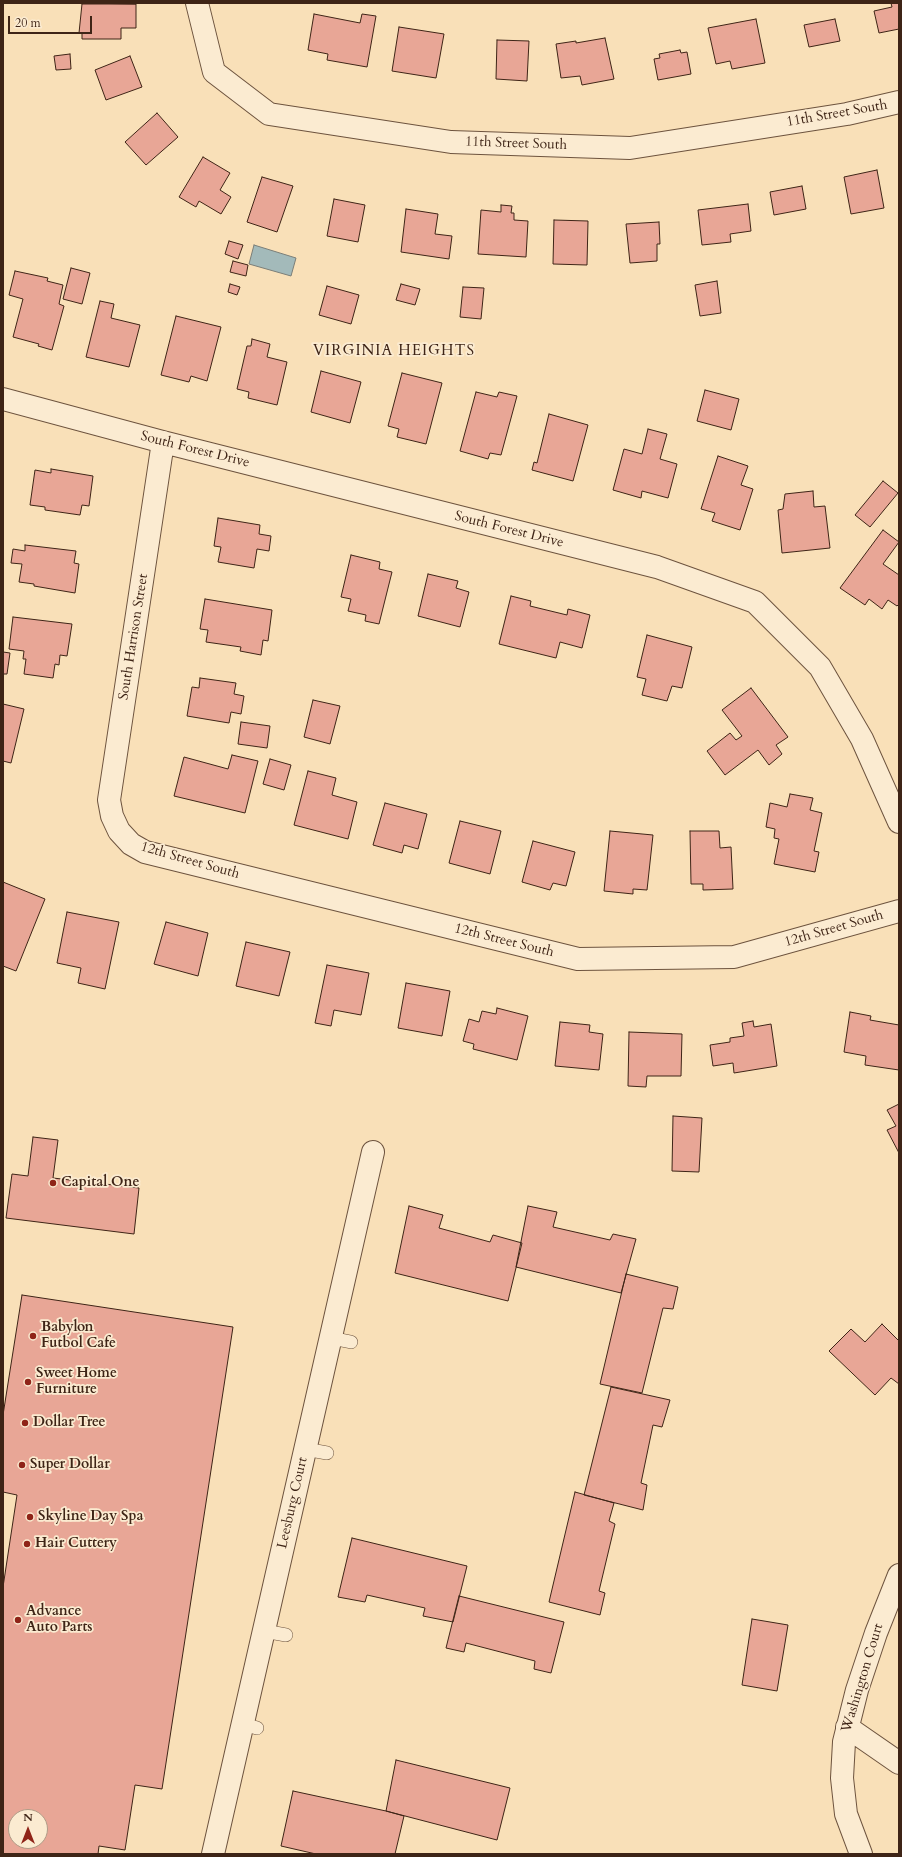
<!DOCTYPE html>
<html>
<head>
<meta charset="utf-8">
<style>
  body { margin:0 }
  #map { position:relative; width:902px; height:1857px; overflow:hidden; background:#f9e0b8; font-family:Cardo,serif }
  canvas { display:block }
  .frame { position:absolute; inset:0; border:4px solid #3e2416; pointer-events:none }
  .north { position:absolute; left:8px; top:1809px; width:40px; height:40px; box-sizing:border-box; background:#fbebd1; border:1px solid #af9b86; border-radius:50%; rotate:0deg; font-size:11px; font-weight:700; line-height:16px; text-align:center; color:#3e2416 }
  .north::after { content:''; display:block; margin:auto; width:14px; height:18px; background:#8f2418; clip-path:polygon(50% 0,100% 100%,50% 72%,0 100%) }
  .scale { position:absolute; left:8px; top:16px; width:84px; height:18px; box-sizing:border-box; border:2px solid #3e2416; border-top:0; padding-left:5px; font-size:12px; line-height:14px; white-space:nowrap; color:#3e2416; -webkit-text-stroke:3px #fbebd1; paint-order:stroke }
</style>
</head>
<body>
<div id="map">
<canvas width="902" height="1857"></canvas>
<div class="frame"></div>
<div class="north">N</div>
<div class="scale">20 m</div>
</div>
<script>
const c = document.querySelector('canvas').getContext('2d');
c.lineJoin = 'round';
function fill(path, color) { c.fillStyle = color; c.fill(path, 'evenodd'); }
const shape = rows => new Path2D(rows.map(r => 'M' + r).join(''));
function stroke(path, color, width, dash) { c.strokeStyle = color; c.lineWidth = width; c.lineCap = dash ? 'butt' : 'round'; c.setLineDash(dash || []); c.stroke(path); }
function label(font, color, halo, rows, align = 'center') {
  c.font = font + ' Cardo,serif'; c.lineWidth = 3.5; c.setLineDash([]); c.textBaseline = 'middle'; c.strokeStyle = halo; c.fillStyle = color; for (const [text, x, y, turn = 0] of rows) {
    c.save(); c.translate(x, y); c.rotate((+turn || 0) * Math.PI / 180); c.textAlign = isNaN(turn) ? turn : align; if (halo) c.strokeText(text, 0, 0); c.fillText(text, 0, 0); c.restore();
  }
}
const water = shape([
  [254,245,296,258,291,276,249,264,254,245]
]);
const building = shape([
  [82,3,136,3,136,4,82,3],
  [891,3,899,3,899,29,879,33,874,11,892,7,891,3],
  [82,4,136,4,136,28,121,28,121,39,82,39,82,33,79,33,82,4],
  [314,14,360,23,362,14,376,16,367,67,327,60,328,54,308,50,314,14],
  [756,19,765,63,732,69,730,61,716,64,708,28,756,19],
  [835,19,840,41,809,47,804,25,835,19],
  [399,27,444,34,436,78,392,71,399,27],
  [605,38,614,79,582,85,580,76,561,78,556,44,576,41,576,43,605,38],
  [497,40,529,41,527,81,496,79,497,40],
  [680,50,681,53,687,52,691,74,658,80,654,59,660,58,659,54,680,50],
  [70,54,71,69,56,70,54,56,70,54],
  [130,56,142,87,106,100,95,70,130,56],
  [157,113,178,137,146,165,125,142,157,113],
  [203,157,230,173,220,190,231,197,221,214,199,201,196,207,179,197,203,157],
  [877,170,884,208,851,214,844,177,877,170],
  [262,177,293,186,277,232,247,222,262,177],
  [802,186,806,209,774,215,770,192,802,186],
  [334,199,365,205,358,242,327,236,334,199],
  [748,204,751,231,730,234,731,242,702,245,698,210,748,204],
  [501,205,512,206,511,213,514,213,514,220,528,221,526,257,478,254,481,210,501,212,501,205],
  [406,209,438,214,435,234,452,236,449,259,401,252,406,209],
  [554,220,588,221,587,265,553,264,554,220],
  [659,222,660,244,657,244,657,261,630,263,626,224,659,222],
  [229,241,243,245,238,259,225,254,229,241],
  [233,261,248,265,246,276,230,272,233,261],
  [71,268,90,273,82,304,63,299,71,268],
  [15,271,48,278,47,281,63,285,59,304,64,306,52,350,38,346,39,344,13,337,23,299,9,295,15,271],
  [717,281,721,313,700,316,695,285,717,281],
  [230,284,240,287,237,295,228,292,230,284],
  [401,284,420,289,415,305,396,300,401,284],
  [327,286,359,295,351,324,319,315,327,286],
  [463,287,484,288,481,319,460,317,463,287],
  [100,301,114,304,111,318,140,325,129,367,86,357,100,301],
  [176,316,221,327,207,381,191,376,189,382,161,375,176,316],
  [252,339,270,344,267,357,287,362,277,405,248,398,249,392,237,389,247,346,251,346,252,339],
  [321,371,361,382,350,423,311,412,321,371],
  [402,373,442,383,426,444,397,437,399,429,388,426,402,373],
  [705,390,739,399,731,430,697,421,705,390],
  [476,392,497,397,499,392,517,396,501,455,490,453,488,459,460,451,476,392],
  [549,414,588,425,573,481,532,470,534,462,537,463,549,414],
  [648,429,667,434,660,459,677,464,668,498,642,491,641,498,613,490,624,449,642,454,648,429],
  [718,456,748,466,741,485,753,489,740,530,712,521,715,513,701,509,718,456],
  [51,469,93,476,89,506,82,505,80,515,45,510,45,507,30,505,35,470,51,473,51,469],
  [883,481,898,493,870,527,855,515,883,481],
  [813,491,814,507,825,506,830,548,782,553,778,510,783,509,785,494,813,491],
  [218,518,260,525,259,534,271,536,269,551,257,549,254,568,218,562,221,547,214,546,218,518],
  [883,530,899,542,883,564,899,575,899,604,897,606,888,600,882,609,869,599,865,605,840,588,883,530],
  [25,545,76,551,74,563,79,564,75,593,34,586,34,584,19,582,22,564,11,563,13,549,25,551,25,545],
  [351,555,380,562,379,569,392,572,379,624,365,621,366,615,348,611,351,599,341,597,351,555],
  [428,574,458,581,456,588,469,592,460,627,418,616,428,574],
  [511,596,531,601,530,606,567,615,568,609,590,615,582,648,560,642,556,658,499,644,511,596],
  [205,599,272,610,268,641,263,640,261,655,240,651,241,647,206,642,208,630,200,629,205,599],
  [13,617,72,624,67,656,60,655,59,665,55,664,53,678,24,674,26,659,23,659,24,651,9,649,13,617],
  [647,635,692,647,682,688,672,686,667,701,642,695,646,679,637,677,647,635],
  [3,652,10,653,7,674,3,674,3,652],
  [200,678,236,683,234,694,244,696,241,714,231,712,229,723,187,716,192,687,199,688,200,678],
  [751,688,788,737,776,745,782,754,769,765,758,750,725,775,707,751,730,733,736,740,742,736,722,710,751,688],
  [313,700,340,706,330,744,304,737,313,700],
  [3,704,24,709,11,763,3,761,3,704],
  [241,722,270,726,267,748,238,744,241,722],
  [232,755,258,761,245,813,174,796,184,757,228,769,232,755],
  [270,759,291,765,284,790,263,784,270,759],
  [308,771,336,778,332,795,357,802,348,839,294,825,308,771],
  [790,794,813,798,810,810,822,813,814,851,819,852,815,872,774,864,779,839,774,838,775,829,766,827,770,803,787,807,790,794],
  [385,803,427,814,418,849,404,845,402,853,373,845,385,803],
  [460,821,501,831,490,874,449,863,460,821],
  [610,831,653,835,647,890,633,889,633,894,604,891,610,831],
  [690,831,719,831,720,848,731,847,733,889,703,890,703,884,691,884,690,831],
  [533,841,575,852,566,886,553,883,550,890,522,882,533,841],
  [3,882,45,899,16,971,3,966,3,882],
  [67,912,119,922,105,989,78,983,81,968,57,963,67,912],
  [166,922,208,933,198,976,154,964,166,922],
  [246,942,290,952,279,996,236,986,246,942],
  [327,965,369,973,361,1015,334,1010,331,1026,315,1023,327,965],
  [406,983,450,991,442,1036,398,1028,406,983],
  [497,1008,528,1016,517,1060,473,1049,474,1044,463,1041,469,1019,479,1022,482,1011,496,1014,497,1008],
  [850,1012,871,1016,870,1020,899,1025,899,1070,865,1065,866,1056,844,1052,850,1012],
  [753,1021,754,1027,771,1024,777,1066,734,1073,733,1063,713,1066,710,1045,730,1042,730,1038,744,1036,742,1023,753,1021],
  [560,1022,590,1025,589,1032,603,1034,599,1070,555,1066,560,1022],
  [629,1032,682,1034,681,1076,647,1076,646,1087,628,1086,629,1032],
  [899,1104,899,1153,887,1130,896,1126,887,1110,899,1104],
  [673,1116,702,1118,699,1172,672,1171,673,1116],
  [33,1137,58,1140,53,1178,139,1188,134,1234,6,1218,12,1174,28,1176,33,1137],
  [409,1206,443,1215,439,1228,490,1242,493,1235,522,1243,508,1301,395,1273,409,1206],
  [528,1206,557,1212,553,1227,610,1240,613,1234,636,1239,621,1293,516,1267,528,1206],
  [626,1274,678,1287,673,1309,663,1308,642,1393,600,1384,626,1274],
  [22,1295,233,1327,162,1789,135,1785,125,1850,99,1846,98,1854,3,1854,3,1587,17,1495,3,1492,3,1415,22,1295],
  [16,1817,40,1817,40,1841,16,1841,16,1817],
  [882,1324,899,1341,899,1384,891,1378,875,1395,829,1351,851,1329,865,1342,882,1324],
  [611,1387,670,1400,662,1427,653,1425,641,1483,647,1485,643,1510,584,1495,611,1387],
  [575,1492,614,1503,609,1521,615,1524,599,1591,605,1593,600,1615,549,1602,575,1492],
  [352,1538,467,1566,453,1622,423,1616,425,1608,367,1595,365,1602,338,1597,352,1538],
  [459,1596,564,1622,551,1673,534,1669,535,1661,466,1643,464,1652,446,1648,459,1596],
  [752,1619,788,1625,777,1691,742,1685,752,1619],
  [396,1760,510,1788,497,1840,386,1811,396,1760],
  [293,1791,386,1811,404,1816,395,1854,316,1854,281,1846,293,1791]
]);
const service = shape([
  [331,1338,351,1342],
  [305,1449,327,1453],
  [264,1631,286,1635],
  [243,1724,257,1728]
]);
const minor = shape([
  [197,3,214,72,269,114,451,142,630,148,847,114,899,102],
  [3,399,163,442,657,567,755,602,820,667,862,739,899,822],
  [163,442,109,800,112,816,119,831,131,844,145,852,578,959,734,957,899,911],
  [847,1727,899,1763],
  [213,1854,373,1152],
  [861,1854,846,1814,842,1778,844,1742,857,1690,876,1633,899,1575]
]);
const markers = [
  [53,1183,4,"#8f2418"],
  [33,1336,4,"#8f2418"],
  [28,1382,4,"#8f2418"],
  [25,1423,4,"#8f2418"],
  [22,1465,4,"#8f2418"],
  [30,1517,4,"#8f2418"],
  [27,1544,4,"#8f2418"],
  [18,1620,4,"#8f2418"]
];
const streetNames = [
  ["11th Street South",837,114,-10],
  ["11th Street South",516,144,2],
  ["South Forest Drive",195,450,14],
  ["South Forest Drive",509,530,14],
  ["South Harrison Street",134,637,-81],
  ["12th Street South",190,861,16],
  ["12th Street South",834,929,-16],
  ["12th Street South",504,941,14],
  ["Leesburg Court",293,1503,-77],
  ["Washington Court",863,1678,-73]
];
const poiNames = [
  ["Capital One",61,1183],
  ["Babylon",41,1328],
  ["Futbol Cafe",41,1344],
  ["Sweet Home",36,1374],
  ["Furniture",36,1390],
  ["Dollar Tree",33,1423],
  ["Super Dollar",30,1465],
  ["Skyline Day Spa",38,1517],
  ["Hair Cuttery",35,1544],
  ["Advance",26,1612],
  ["Auto Parts",26,1628]
];
const neighbourhoodNames = [
  ["VIRGINIA HEIGHTS",394,352]
];
fill(water, '#a3baba');
stroke(water, '#7b7e78', 1);
fill(building, '#e8a696');
stroke(building, '#3e2416', 1);
stroke(service, '#6d533e', 14);
stroke(minor, '#6d533e', 24);
stroke(service, '#fbebd1', 13);
stroke(minor, '#fbebd1', 22);
for (const [x, y, r, color] of markers) { const dot = new Path2D(); dot.arc(x, y, r, 0, 2 * Math.PI); c.fillStyle = color; c.fill(dot); stroke(dot, '#fbebd1', 1.5); }
label('14px', '#3e2416', '#fbebd1', streetNames);
label('bold 14px', '#3e2416', '#fbebd1', poiNames, 'left');
c.letterSpacing = '1px';
label('15px', '#3e2416', '#fbebd1', neighbourhoodNames);
c.letterSpacing = '0px';
</script>
</body>
</html>
